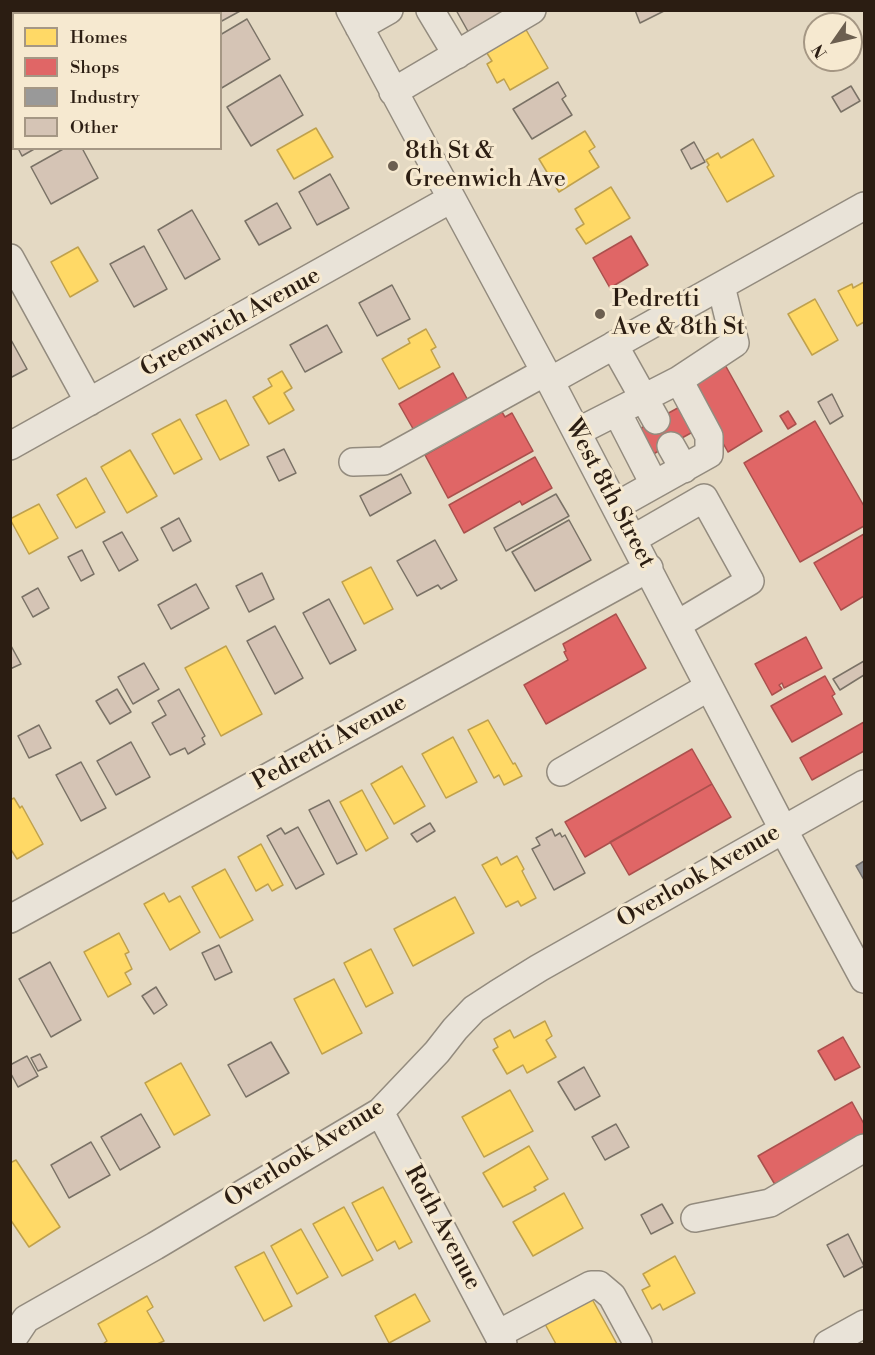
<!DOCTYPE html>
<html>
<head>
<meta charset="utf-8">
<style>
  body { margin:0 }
  #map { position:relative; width:875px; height:1355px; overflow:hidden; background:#e4d9c3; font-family:"Libre Bodoni",serif }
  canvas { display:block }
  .frame { position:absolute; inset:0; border:12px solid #2b1d12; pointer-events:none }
  .legend { position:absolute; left:12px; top:12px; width:210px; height:138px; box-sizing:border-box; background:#f6e9d0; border:2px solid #a59784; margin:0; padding:8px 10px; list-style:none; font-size:18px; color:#2b1d12 }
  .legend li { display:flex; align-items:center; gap:12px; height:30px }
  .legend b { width:30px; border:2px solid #a59784 }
  .north { position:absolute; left:803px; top:12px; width:60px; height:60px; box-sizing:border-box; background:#f6e9d0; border:2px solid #a59784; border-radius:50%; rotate:236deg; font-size:16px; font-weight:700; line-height:24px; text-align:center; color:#2b1d12 }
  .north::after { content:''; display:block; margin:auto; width:21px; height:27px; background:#6c5f50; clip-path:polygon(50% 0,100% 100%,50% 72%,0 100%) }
</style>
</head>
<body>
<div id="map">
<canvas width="875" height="1355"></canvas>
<div class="frame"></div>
<ul class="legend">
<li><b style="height:16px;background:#ffd966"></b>Homes</li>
<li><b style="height:16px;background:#e06666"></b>Shops</li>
<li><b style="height:16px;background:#999"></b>Industry</li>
<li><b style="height:16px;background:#d5c4b5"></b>Other</li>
</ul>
<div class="north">N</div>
</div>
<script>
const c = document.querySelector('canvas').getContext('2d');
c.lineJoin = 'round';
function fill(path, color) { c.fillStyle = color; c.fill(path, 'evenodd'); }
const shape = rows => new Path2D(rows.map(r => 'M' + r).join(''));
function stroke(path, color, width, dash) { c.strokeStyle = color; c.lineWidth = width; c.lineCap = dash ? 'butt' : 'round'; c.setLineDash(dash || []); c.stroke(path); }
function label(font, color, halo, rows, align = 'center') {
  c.font = font + ' "Libre Bodoni",serif'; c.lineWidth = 6; c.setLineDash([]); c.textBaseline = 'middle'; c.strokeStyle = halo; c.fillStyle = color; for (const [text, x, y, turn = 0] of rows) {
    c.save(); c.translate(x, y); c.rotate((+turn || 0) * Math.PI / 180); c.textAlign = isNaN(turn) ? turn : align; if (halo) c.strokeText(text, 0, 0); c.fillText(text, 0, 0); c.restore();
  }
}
const homes = shape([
  [525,28,548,68,510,90,504,79,497,83,487,64,492,61,485,50,525,28],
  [316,128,333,157,294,179,277,150,316,128],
  [585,131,595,147,589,151,599,167,559,192,539,159,585,131],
  [753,139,774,176,727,202,707,167,709,165,706,160,718,153,721,158,753,139],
  [611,187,630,218,586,244,576,229,584,224,575,209,611,187],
  [78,247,98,281,70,297,51,262,78,247],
  [864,282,864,322,857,326,838,291,852,284,853,288,864,282],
  [815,299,838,340,812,355,788,314,815,299],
  [426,329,436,347,431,350,440,367,399,389,382,359,410,343,408,339,426,329],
  [282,371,292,388,284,393,294,410,269,424,253,397,272,386,268,379,282,371],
  [226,400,249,445,220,460,196,415,226,400],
  [180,419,202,459,174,474,152,434,180,419],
  [130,450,157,496,127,513,101,467,130,450],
  [86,478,105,512,76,528,57,495,86,478],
  [39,504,58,538,29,554,10,519,39,504],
  [371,567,393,609,364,624,342,582,371,567],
  [226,646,262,714,221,736,185,668,226,646],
  [488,720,513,764,515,763,522,776,504,785,499,775,494,778,468,730,488,720],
  [453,737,477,782,446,798,422,754,453,737],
  [402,766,425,806,394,824,371,784,402,766],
  [362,790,388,838,366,851,340,802,362,790],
  [14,798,20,808,22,806,43,844,17,859,10,848,10,800,14,798],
  [261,844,283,885,272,891,268,884,256,891,238,857,261,844],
  [517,856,524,869,522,871,536,898,521,906,518,901,506,907,482,865,497,857,501,865,517,856],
  [225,869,253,920,220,938,192,887,225,869],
  [164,893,169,902,180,896,200,932,170,950,144,904,164,893],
  [455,897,474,933,413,966,394,929,455,897],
  [119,933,129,952,125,954,132,969,125,973,131,984,108,997,84,952,119,933],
  [371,949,393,993,366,1007,344,963,371,949],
  [334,979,362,1033,322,1054,294,999,334,979],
  [545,1021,552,1036,546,1040,556,1057,527,1073,523,1065,507,1074,493,1050,498,1047,494,1039,510,1030,514,1038,545,1021],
  [181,1063,210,1115,174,1135,145,1083,181,1063],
  [510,1090,533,1131,484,1157,462,1117,510,1090],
  [529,1146,548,1179,534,1187,536,1190,503,1207,483,1173,529,1146],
  [16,1160,60,1227,29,1247,10,1219,10,1163,16,1160],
  [383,1187,412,1242,399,1249,395,1241,377,1251,352,1203,383,1187],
  [564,1193,583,1228,533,1256,513,1222,564,1193],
  [344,1207,373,1260,342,1276,313,1224,344,1207],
  [301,1229,328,1277,297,1294,271,1246,301,1229],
  [264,1252,292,1306,264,1321,235,1267,264,1252],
  [675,1256,695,1293,663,1310,660,1304,652,1309,642,1290,650,1286,643,1274,675,1256],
  [415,1294,430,1321,389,1343,375,1316,415,1294],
  [147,1296,153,1307,147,1311,164,1341,157,1344,103,1344,107,1341,98,1324,147,1296],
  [592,1299,617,1344,556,1344,545,1324,592,1299]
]);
const shops = shape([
  [631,236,648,265,610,288,593,258,631,236],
  [724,363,762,431,728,452,689,383,724,363],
  [453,373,470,404,416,434,399,404,453,373],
  [685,404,698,429,648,457,634,432,685,404],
  [788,411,796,424,788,429,780,416,788,411],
  [502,412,505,417,512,413,533,451,448,498,425,455,502,412],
  [815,421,864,506,864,526,800,562,744,463,815,421],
  [535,457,552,488,522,505,520,501,464,533,449,505,535,457],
  [864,534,864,596,841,610,814,563,864,534],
  [616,614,646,668,546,724,524,685,568,660,564,652,566,651,563,644,616,614],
  [806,637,822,668,784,688,782,683,779,685,782,689,772,695,755,664,806,637],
  [825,676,835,694,832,696,842,714,792,742,771,706,825,676],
  [864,722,864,751,812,780,800,758,864,722],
  [692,749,712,784,585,857,565,822,692,749],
  [712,784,731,817,629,875,610,842,712,784],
  [843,1037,860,1067,835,1080,818,1051,843,1037],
  [852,1102,864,1124,864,1138,777,1188,758,1156,852,1102]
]);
const industry = shape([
  [864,861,864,880,856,866,864,861]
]);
const building = shape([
  [175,10,242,10,220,22,220,14,177,14,175,10],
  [456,10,514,10,470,35,456,10],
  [635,10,666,10,640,23,635,10],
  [247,19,270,59,220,89,220,35,247,19],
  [14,39,14,92,10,93,10,41,14,39],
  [280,75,303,115,251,146,227,107,280,75],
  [558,82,566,96,562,99,572,115,532,139,513,109,558,82],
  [851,86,860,101,841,112,832,97,851,86],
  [14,110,14,140,10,134,10,112,14,110],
  [694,142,705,162,691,169,681,150,694,142],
  [18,148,36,148,22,156,18,148],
  [65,148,82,148,98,178,51,204,31,167,65,148],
  [330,174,349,208,317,225,299,192,330,174],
  [277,203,291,228,259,245,245,221,277,203],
  [192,210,220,259,185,279,158,230,192,210],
  [144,246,167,289,134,307,110,264,144,246],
  [392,285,410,319,377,336,359,303,392,285],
  [327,325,342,352,305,372,290,345,327,325],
  [10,338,27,369,10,378,10,338],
  [832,394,843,416,830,424,818,402,832,394],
  [284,449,296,473,279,481,267,457,284,449],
  [401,474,411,493,370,516,360,496,401,474],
  [556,494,569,516,506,551,494,528,556,494],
  [179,518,191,541,173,551,161,528,179,518],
  [569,520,591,560,535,591,512,552,569,520],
  [122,532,138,560,119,571,103,542,122,532],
  [435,540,457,580,441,589,438,585,417,596,397,561,435,540],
  [82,550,94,574,81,581,68,557,82,550],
  [262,573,274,599,249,612,236,586,262,573],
  [196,584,209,608,171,629,158,605,196,584],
  [38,588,49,608,33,617,22,597,38,588],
  [329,599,356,650,330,664,303,613,329,599],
  [275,626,303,678,275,694,247,641,275,626],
  [10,644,21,664,10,669,10,644],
  [864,661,864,675,840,690,833,679,864,661],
  [144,663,159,689,133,704,118,677,144,663],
  [117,689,131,712,110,724,96,701,117,689],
  [179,689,205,736,202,738,205,744,188,754,185,748,170,755,152,723,166,715,158,701,179,689],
  [39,725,51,748,29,758,18,736,39,725],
  [131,742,150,777,116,795,97,761,131,742],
  [81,762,106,808,81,821,56,775,81,762],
  [329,800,357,854,337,864,309,810,329,800],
  [430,823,435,831,417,842,411,834,430,823],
  [298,827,324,874,296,889,267,836,281,828,285,834,298,827],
  [552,829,555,836,560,833,562,837,565,835,585,873,554,890,532,849,540,845,536,838,552,829],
  [219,945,232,972,215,980,202,953,219,945],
  [50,962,81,1020,51,1037,19,979,50,962],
  [156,987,167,1005,154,1014,142,996,156,987],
  [271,1042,289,1073,246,1097,228,1065,271,1042],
  [40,1054,47,1067,38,1071,31,1058,40,1054],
  [27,1056,38,1076,18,1087,10,1072,10,1065,27,1056],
  [584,1067,600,1096,575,1110,558,1082,584,1067],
  [141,1114,160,1147,120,1170,101,1137,141,1114],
  [616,1124,629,1147,605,1160,592,1137,616,1124],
  [91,1142,110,1175,69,1198,51,1165,91,1142],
  [662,1204,673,1223,651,1234,641,1215,662,1204],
  [848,1234,864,1266,844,1277,827,1245,848,1234]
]);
const minor = shape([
  [350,10,550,381,783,829,864,979],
  [430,10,457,55],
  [359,27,389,10],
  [393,92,532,10],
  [10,258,89,402],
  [614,345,656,420],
  [679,380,735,343,721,286],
  [550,381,864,206],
  [617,412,654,484],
  [577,432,679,380,709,436,709,454,616,506],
  [10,446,451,199],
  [671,446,684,469],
  [353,462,384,461,545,372],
  [633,539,704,498,750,581,678,624],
  [561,772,709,687],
  [10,919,649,568],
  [380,1112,503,1344],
  [695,1218,770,1203,864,1148],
  [498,1334,591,1285,599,1285,612,1296,638,1344],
  [10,1343,26,1319,155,1246,380,1112,437,1052,455,1029,474,1009,497,994,539,968,864,784],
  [828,1344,864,1324]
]);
const markers = [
  [393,166,6,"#6c5f50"],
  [600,314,6,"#6c5f50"]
];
const poiNames = [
  ["8th St &",405,152],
  ["Greenwich Ave",405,180],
  ["Pedretti",612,300],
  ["Ave & 8th St",612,328]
];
const streetNames = [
  ["Greenwich Avenue",231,323,-29],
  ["West 8th Street",609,494,62],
  ["Pedretti Avenue",330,743,-29],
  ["Overlook Avenue",699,877,-30],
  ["Overlook Avenue",305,1154,-32],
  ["Roth Avenue",442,1228,62]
];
fill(homes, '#ffd966');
stroke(homes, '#bfa14d', 1.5);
fill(shops, '#e06666');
stroke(shops, '#aa504d', 1.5);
fill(industry, '#999');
stroke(industry, '#787470', 1.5);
fill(building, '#d5c4b5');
stroke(building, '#7a7266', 1.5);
stroke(minor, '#938b7e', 30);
stroke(minor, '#e9e3d8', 27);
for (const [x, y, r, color] of markers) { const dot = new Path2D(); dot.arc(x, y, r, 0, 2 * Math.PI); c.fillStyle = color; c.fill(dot); stroke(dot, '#f6e9d0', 2); }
label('24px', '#2b1d12', '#f6e9d0', poiNames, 'left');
label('24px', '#2b1d12', '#f6e9d0', streetNames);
</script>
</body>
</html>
